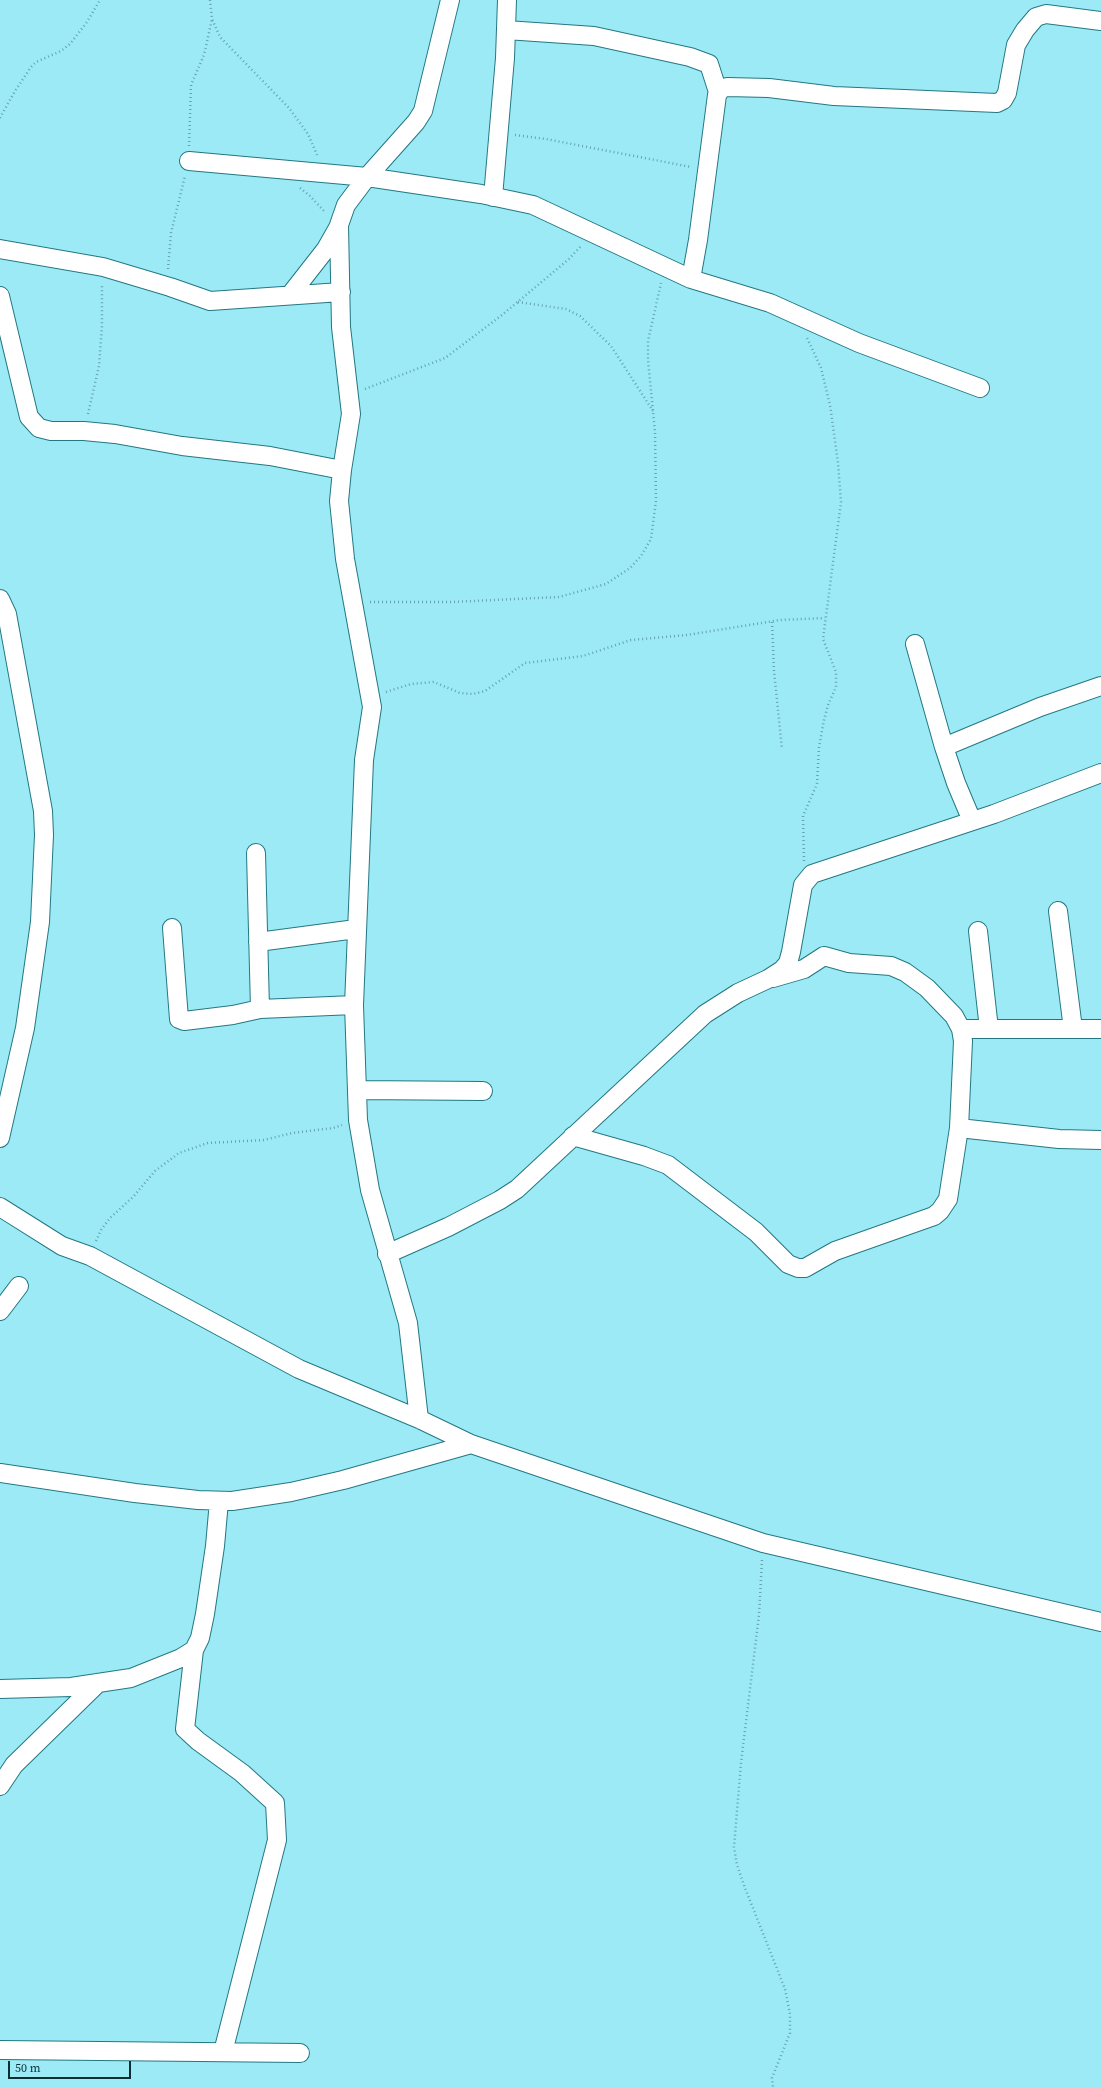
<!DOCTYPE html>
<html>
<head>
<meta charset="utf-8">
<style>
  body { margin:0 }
  #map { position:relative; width:1101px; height:2087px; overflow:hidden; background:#9beaf6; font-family:"Source Serif 4",serif }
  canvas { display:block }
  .scale { position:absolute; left:8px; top:2061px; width:123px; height:18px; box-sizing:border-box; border:2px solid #0b2e32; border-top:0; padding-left:5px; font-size:12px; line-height:14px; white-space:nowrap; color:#0b2e32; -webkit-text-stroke:3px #9beaf6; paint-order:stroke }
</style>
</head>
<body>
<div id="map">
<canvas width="1101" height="2087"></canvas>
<div class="scale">50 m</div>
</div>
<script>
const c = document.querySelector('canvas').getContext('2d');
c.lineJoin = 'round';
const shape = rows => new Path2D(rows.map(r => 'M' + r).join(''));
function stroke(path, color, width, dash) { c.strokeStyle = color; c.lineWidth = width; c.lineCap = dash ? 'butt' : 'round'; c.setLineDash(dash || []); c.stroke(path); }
const path = shape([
  [210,0,212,19,220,37,289,108,308,134,318,157],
  [0,118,15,91,31,67,36,62,61,51,70,44,87,22,100,0],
  [515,135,546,139,691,167],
  [189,146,191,85,204,55,212,19],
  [300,188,310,196,325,212],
  [168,269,171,233,185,176],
  [518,302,566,309,580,316,611,346,653,411],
  [365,389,445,358,502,315,569,259,581,246],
  [88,414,99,366,102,326,102,285],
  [370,602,452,602,559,597,606,584,630,568,641,556,651,539,656,501,655,432,648,360,648,341,661,283],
  [772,622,774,671,782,749],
  [386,692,411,684,434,682,460,693,473,694,485,691,525,663,583,656,631,640,687,635,780,620,825,618],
  [804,861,803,816,817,784,819,747,824,720,828,705,836,687,836,672,823,639,841,502,838,463,830,405,821,368,807,338],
  [96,1241,101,1230,110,1218,133,1197,155,1171,179,1153,208,1143,264,1140,292,1133,333,1128,342,1125],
  [762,1560,759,1615,741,1763,734,1847,737,1865,745,1888,785,1989,790,2014,790,2033,772,2078,773,2087]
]);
const minor = shape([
  [506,30,594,36,690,57,709,64,718,92],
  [189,161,367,177,481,194,533,205,691,279,770,303,859,343,980,388],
  [493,197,505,58,507,0],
  [0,249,103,267,170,287,210,301,341,292],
  [691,279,698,240,717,95,721,89,727,87,769,88,834,96,997,103,1003,100,1007,93,1016,45,1025,30,1036,17,1046,14,1101,21],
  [290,295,326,249,339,226],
  [0,296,29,417,39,428,51,431,84,431,115,434,182,446,270,456,342,470],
  [0,599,7,614,43,811,44,835,40,922,25,1028,0,1138],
  [915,644,944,747,956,783,972,821],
  [944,747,1040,707,1101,686],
  [256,853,260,1009],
  [1058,911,1073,1029],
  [172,928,179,1019,184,1021,233,1015,260,1009,354,1005],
  [978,931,989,1029],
  [258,942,356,929],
  [961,1029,1101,1029],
  [358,1090,483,1091],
  [959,1128,1059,1139,1101,1140],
  [573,1136,644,1156,668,1165,756,1232,788,1264,798,1268,805,1268,835,1251,934,1216,940,1211,948,1199,959,1128,963,1041,961,1029,954,1016,927,988,905,972,891,966,849,963,824,956,804,969,773,978],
  [0,1207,62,1246,90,1256,299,1369,419,1419,471,1444,763,1543,1101,1622],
  [387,1254,448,1227,500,1200,517,1189,705,1014,738,993,768,979,782,970,788,963,791,952,803,885,812,874,994,814,1101,773],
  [0,1311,19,1286],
  [419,1419,408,1323,370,1190,358,1120,354,1005,364,760,372,707,345,559,339,501,342,470,351,414,341,327,339,225,346,205,367,177,416,122,423,111,450,0],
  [0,1473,135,1493,198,1500,232,1501,291,1492,343,1480,471,1444],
  [194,1650,185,1729,198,1741,242,1773,275,1803,277,1840,223,2052],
  [0,1689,71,1687,131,1678,181,1658,194,1650,200,1638,205,1614,215,1546,219,1501],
  [0,1786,14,1765,98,1683],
  [0,2050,300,2053]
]);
stroke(minor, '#237883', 20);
stroke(path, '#65a4ad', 2.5, [1, 3]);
stroke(minor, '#fff', 18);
</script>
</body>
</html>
